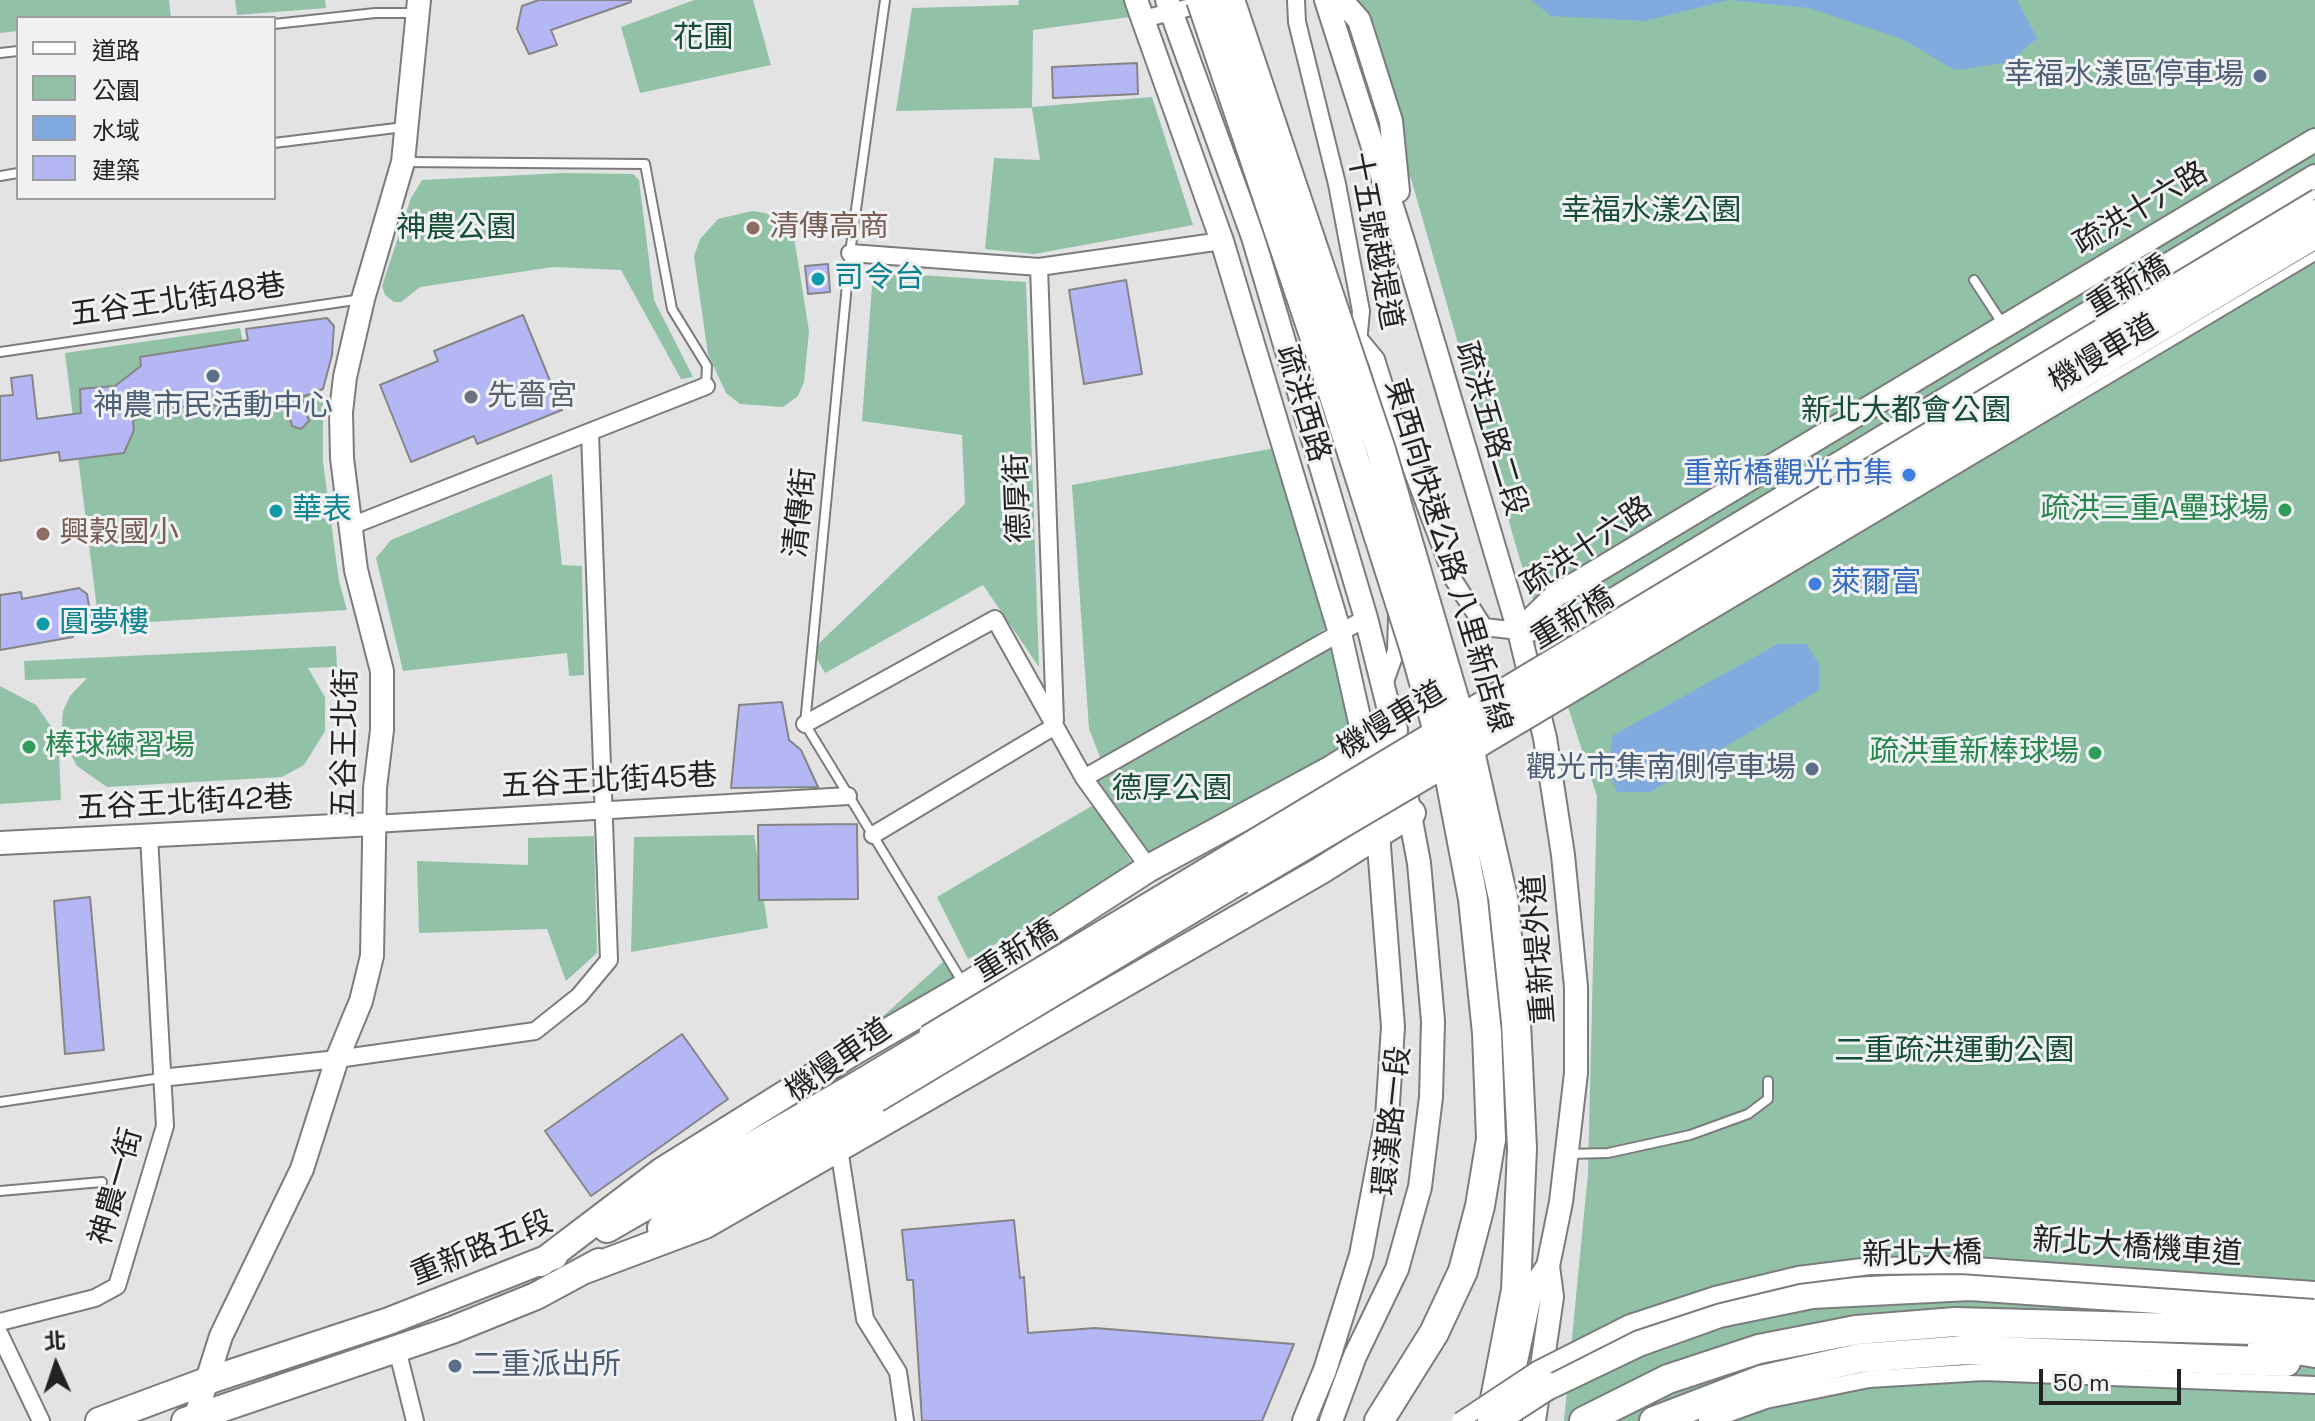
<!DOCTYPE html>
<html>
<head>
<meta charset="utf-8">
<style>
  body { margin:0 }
  #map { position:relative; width:2315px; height:1421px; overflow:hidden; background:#e3e3e4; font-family:"Space Grotesk","Noto Sans TC",sans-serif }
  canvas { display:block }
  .legend { position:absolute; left:16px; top:16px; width:260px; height:184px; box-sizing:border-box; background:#f0f1f2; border:2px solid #9e9e9f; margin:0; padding:10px 14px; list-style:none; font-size:24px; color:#222223 }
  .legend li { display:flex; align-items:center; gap:16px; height:40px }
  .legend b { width:40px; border:2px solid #9e9e9f }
  .north { position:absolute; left:16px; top:1325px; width:80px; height:80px; -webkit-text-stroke:6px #f0f1f2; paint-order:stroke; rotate:357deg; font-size:22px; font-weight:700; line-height:32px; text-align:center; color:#222223 }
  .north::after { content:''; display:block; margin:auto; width:28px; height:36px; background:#222223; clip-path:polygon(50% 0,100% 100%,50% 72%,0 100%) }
  .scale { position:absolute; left:2039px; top:1369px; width:142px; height:36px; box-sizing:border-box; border:4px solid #222223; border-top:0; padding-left:10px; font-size:24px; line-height:28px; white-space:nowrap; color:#222223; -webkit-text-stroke:6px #f0f1f2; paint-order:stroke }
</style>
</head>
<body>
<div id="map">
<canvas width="2315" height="1421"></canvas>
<ul class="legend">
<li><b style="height:10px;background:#fff"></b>道路</li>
<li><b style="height:22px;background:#91c2a8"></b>公園</li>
<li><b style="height:22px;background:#81abde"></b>水域</li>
<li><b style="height:22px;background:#b5b7f5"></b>建築</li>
</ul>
<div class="north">北</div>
<div class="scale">50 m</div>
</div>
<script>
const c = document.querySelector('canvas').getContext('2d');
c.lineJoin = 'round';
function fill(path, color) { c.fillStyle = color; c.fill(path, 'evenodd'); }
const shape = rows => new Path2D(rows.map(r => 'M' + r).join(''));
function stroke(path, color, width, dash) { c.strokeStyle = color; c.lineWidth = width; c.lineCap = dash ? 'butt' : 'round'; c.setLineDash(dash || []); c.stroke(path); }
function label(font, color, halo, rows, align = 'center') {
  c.font = font + ' "Space Grotesk","Noto Sans TC",sans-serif'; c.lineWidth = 6; c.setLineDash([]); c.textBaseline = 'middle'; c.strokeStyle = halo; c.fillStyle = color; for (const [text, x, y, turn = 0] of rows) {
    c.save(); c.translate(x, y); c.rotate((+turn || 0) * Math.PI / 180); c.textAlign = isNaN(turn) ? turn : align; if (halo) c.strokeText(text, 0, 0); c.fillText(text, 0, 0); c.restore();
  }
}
const green = shape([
  [0,0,169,0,171,18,18,18,18,31,0,33],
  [235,0,325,0,326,8,237,15],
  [694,0,753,0,771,65,640,93,621,27],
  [1019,0,1126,0,1130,17,1033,30,1032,107,1152,97,1193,225,1034,254,985,249,994,158,1040,160,1032,108,896,111,912,8,1018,5],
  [1342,0,2315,0,2315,1421,1564,1421,1588,1173,1597,796,1520,560,1412,182],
  [564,173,633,174,639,180,654,300,693,377,681,379,621,270,553,267,420,287,401,302,394,302,385,295,382,286,411,198,422,180],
  [752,211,766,213,793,231,809,331,804,382,798,396,783,407,740,404,726,393,708,354,694,256,700,239,718,219],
  [873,272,1026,282,1039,667,983,585,825,673,812,650,965,504,962,435,862,421],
  [240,328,254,397,270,403,323,393,323,462,339,581,347,610,99,625,65,353],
  [1281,447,1332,624,1234,691,1351,625,1367,729,1344,750,1151,865,1092,774,1104,767,1089,729,1072,485],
  [552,474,562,565,582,566,584,675,569,676,567,653,403,671,376,558,391,540],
  [336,646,337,667,308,668,325,697,325,731,304,765,282,777,107,787,77,766,61,737,63,711,70,696,87,678,25,680,24,661],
  [0,686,36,705,53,729,59,751,61,800,0,804],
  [1095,804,1135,868,968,959,937,897],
  [754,835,768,928,631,952,634,837],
  [594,836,597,953,566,981,547,929,419,933,417,861,528,865,528,838],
  [944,961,954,978,869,1029]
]);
const water = shape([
  [1531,0,2017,0,2037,38,2010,62,1955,70,1902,39,1809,8,1729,0,1645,21,1551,16],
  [1778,644,1806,644,1819,664,1819,690,1651,792,1617,792,1609,771,1612,736]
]);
const building = shape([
  [539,0,631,0,631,2,551,30,557,45,529,54,517,29,522,6,539,0],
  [1137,63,1138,94,1053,98,1052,67,1137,63],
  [828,264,830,292,808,294,805,266,828,264],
  [1126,280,1142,374,1084,384,1069,290,1126,280],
  [523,315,562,410,477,444,474,436,411,462,380,385,438,361,434,351,523,315],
  [327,318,334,326,332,355,323,389,302,397,309,421,301,429,292,426,285,399,268,400,267,394,245,396,239,410,214,405,180,407,156,413,152,408,133,421,134,430,124,453,60,461,59,452,0,461,0,396,13,395,11,378,32,375,37,419,81,413,80,389,115,386,141,366,140,357,248,340,246,329,327,318],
  [79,588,87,594,91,618,86,618,87,630,72,632,73,637,0,650,0,595,21,592,22,599,79,588],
  [782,702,789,740,801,750,818,787,731,788,739,705,782,702],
  [857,824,858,899,759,900,758,825,857,824],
  [90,897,104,1050,65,1054,54,901,90,897],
  [682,1034,728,1099,591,1196,545,1131,682,1034],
  [1014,1220,1020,1278,1024,1277,1028,1333,1095,1328,1294,1344,1262,1421,922,1421,913,1280,907,1280,902,1230,1014,1220]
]);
const service = shape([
  [885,0,850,253,805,724,963,983],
  [274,24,375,13,417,13],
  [0,53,18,51],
  [274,143,404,127],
  [405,162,645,164,672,309,707,366,706,385],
  [0,176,18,173],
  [1974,280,2004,326],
  [0,352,362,299],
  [0,1102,161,1078],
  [1567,1154,1608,1153,1690,1135,1748,1114,1768,1099,1768,1081],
  [0,1191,102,1182]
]);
const minor = shape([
  [1296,0,1297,22,1337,184,1361,311,1358,343],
  [1143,19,1207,3],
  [850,253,1039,267,1222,241],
  [1039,267,1055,721],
  [1348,325,1376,359,1404,449,1453,579,1484,627,1519,631],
  [351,526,706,386],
  [1383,687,1396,651,1397,617],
  [805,724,995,619,1084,778,1149,868],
  [1084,778,1366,618],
  [374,824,848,796],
  [873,835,1055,726],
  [161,1078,337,1059,535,1031,579,996,609,960,590,433],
  [839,1148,865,1319,898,1372,905,1421],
  [0,1322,95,1298,117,1286,165,1126,149,836],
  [0,1335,41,1421],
  [397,1349,415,1421],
  [1707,1421,1766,1400,1869,1379,1984,1372,2315,1385]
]);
const tertiary = shape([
  [1136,0,1222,241,1340,633,1369,762],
  [1167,0,1253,237,1366,618,1394,730,1419,863,1433,1021,1431,1097,1420,1187,1397,1269,1355,1356,1331,1421],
  [1326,0,1404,244,1519,631,1545,738,1563,855,1576,987,1576,1073,1561,1202,1548,1266,1552,1297,1534,1421],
  [1341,0,1359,20,1391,121,1398,191],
  [1519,631,1555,596,2315,140],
  [1519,631,1573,624,2315,176],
  [0,843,374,824],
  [1515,1366,1531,1291,1548,1266],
  [195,1418,221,1336,302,1169,337,1059,361,1001,372,956,375,788,382,730,382,671,356,570,342,458,341,412,345,377,363,299,403,162,419,0],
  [1304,1421,1325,1370,1361,1255,1387,1118,1393,1027,1377,820]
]);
const primary = shape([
  [661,1228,876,1099],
  [607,1229,864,1081],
  [541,1263,662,1171,851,1053,965,987,1149,868,1330,770,1394,730],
  [585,1270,705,1225,1320,871,1412,813],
  [99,1421,204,1382,389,1321,554,1256],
  [185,1421,452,1330,536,1296,599,1262]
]);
const trunk = shape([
  [2262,1344,2315,1353],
  [1546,1386,1638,1342,1719,1313,1812,1294,1970,1286,2315,1310],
  [1491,1420,1516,1290,1522,1148],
  [1379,1421,1434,1333,1463,1271,1480,1206,1491,1139],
  [1584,1421,1668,1379,1759,1349,1856,1330,1955,1322,2292,1331,2315,1327],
  [1654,1421,1761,1380,1860,1358,1966,1350,2286,1362]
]);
const serviceBridge = shape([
  [1462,707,2315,194],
  [1477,755,2315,256],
  [1250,889,1445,774],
  [924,1031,1430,727]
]);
const minorBridge = shape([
  [1460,1421,1537,1370,1630,1323,1715,1295,1798,1275,1870,1266,1961,1265,2315,1290]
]);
const primaryBridge = shape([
  [864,1081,2315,213],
  [876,1099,2315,235]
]);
const trunkBridge = shape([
  [1201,0,1328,377,1414,647,1447,763,1473,899,1487,1033,1491,1139],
  [1230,0,1381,450,1471,756,1503,898,1516,1022,1522,1148],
  [1492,1421,1546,1386]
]);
const markers = [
  [2260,76,8,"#5c6f8a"],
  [753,228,8,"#8d6e63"],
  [818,279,8,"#0f9aa8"],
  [213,376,8,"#5c6f8a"],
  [471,397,8,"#6b7280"],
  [1909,475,8,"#3f7fe0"],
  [2285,510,8,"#2e9e5b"],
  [276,511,8,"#0f9aa8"],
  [43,534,8,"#8d6e63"],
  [1815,584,8,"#3f7fe0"],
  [43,624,8,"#0f9aa8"],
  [29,747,8,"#2e9e5b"],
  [2095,753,8,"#2e9e5b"],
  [1812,769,8,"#5c6f8a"],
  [455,1366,8,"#5c6f8a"]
];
const parkNames = [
  ["花圃",703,39],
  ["幸福水漾公園",1651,212],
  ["神農公園",456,229],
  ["新北大都會公園",1906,412],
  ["德厚公園",1172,790],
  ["二重疏洪運動公園",1954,1052]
];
const serviceNames = [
  ["幸福水漾區停車場",2244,76],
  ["神農市民活動中心",213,407,"center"],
  ["觀光市集南側停車場",1796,769],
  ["二重派出所",471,1366,"left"]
];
const streetNames = [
  ["疏洪十六路",2141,209,-31],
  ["十五號越堤道",1374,241,79],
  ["重新橋",2129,287,-31],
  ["五谷王北街48巷",178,301,-8],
  ["機慢車道",2104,354,-31],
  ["疏洪西路",1302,404,73],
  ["疏洪五路二段",1490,429,73],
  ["德厚街",1019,498,-92],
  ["清傳街",801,513,-84],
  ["疏洪十六路",1587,547,-34],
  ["東西向快速公路 八里新店線",1447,556,73],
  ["重新橋",1573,619,-31],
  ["機慢車道",1392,721,-31],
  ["五谷王北街",346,743,-89],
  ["五谷王北街45巷",609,782,-3],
  ["五谷王北街42巷",185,804,-3],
  ["重新堤外道",1540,949,-94],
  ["重新橋",1017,952,-31],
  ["機慢車道",839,1061,-35],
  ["環漢路一段",1393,1121,-84],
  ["神農一街",117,1187,-74],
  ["新北大橋機車道",2137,1248,4],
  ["重新路五段",482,1249,-22],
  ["新北大橋",1922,1255,-1]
];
const educationNames = [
  ["清傳高商",769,228],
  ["興穀國小",59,534]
];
const cultureNames = [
  ["司令台",834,279],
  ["華表",292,511],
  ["圓夢樓",59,624]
];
const worshipNames = [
  ["先嗇宮",487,397]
];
const shopNames = [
  ["重新橋觀光市集",1893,475],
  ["萊爾富",1831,584,"left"]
];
const leisureNames = [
  ["疏洪三重A壘球場",2269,510],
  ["棒球練習場",45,747,"left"],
  ["疏洪重新棒球場",2079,753]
];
fill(green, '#91c2a8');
fill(water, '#81abde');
fill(building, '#b5b7f5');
stroke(building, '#858586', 2);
stroke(service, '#7c7c7d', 12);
stroke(minor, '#7c7c7d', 20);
stroke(tertiary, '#7c7c7d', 26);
stroke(primary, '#7c7c7d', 30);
stroke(trunk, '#7c7c7d', 32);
stroke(service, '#fff', 8);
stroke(minor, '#fff', 16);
stroke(tertiary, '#fff', 22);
stroke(primary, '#fff', 26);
stroke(trunk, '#fff', 28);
stroke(serviceBridge, '#7c7c7d', 12, []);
stroke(minorBridge, '#7c7c7d', 20, []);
stroke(primaryBridge, '#7c7c7d', 30, []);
stroke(trunkBridge, '#7c7c7d', 32, []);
stroke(serviceBridge, '#fff', 8);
stroke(minorBridge, '#fff', 16);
stroke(primaryBridge, '#fff', 26);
stroke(trunkBridge, '#fff', 28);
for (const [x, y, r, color] of markers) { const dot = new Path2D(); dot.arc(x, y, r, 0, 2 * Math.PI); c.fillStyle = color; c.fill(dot); stroke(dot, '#f0f1f2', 3); }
label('30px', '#164d35', '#f0f1f2', parkNames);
label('30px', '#4e5e75', '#f0f1f2', serviceNames, 'right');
label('30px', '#222223', '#f0f1f2', streetNames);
label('30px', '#785e54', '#f0f1f2', educationNames, 'left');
label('30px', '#0d838f', '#f0f1f2', cultureNames, 'left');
label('30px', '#5b616d', '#f0f1f2', worshipNames, 'left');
label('30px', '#366cbe', '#f0f1f2', shopNames, 'right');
label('30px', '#27864d', '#f0f1f2', leisureNames, 'right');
</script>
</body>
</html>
